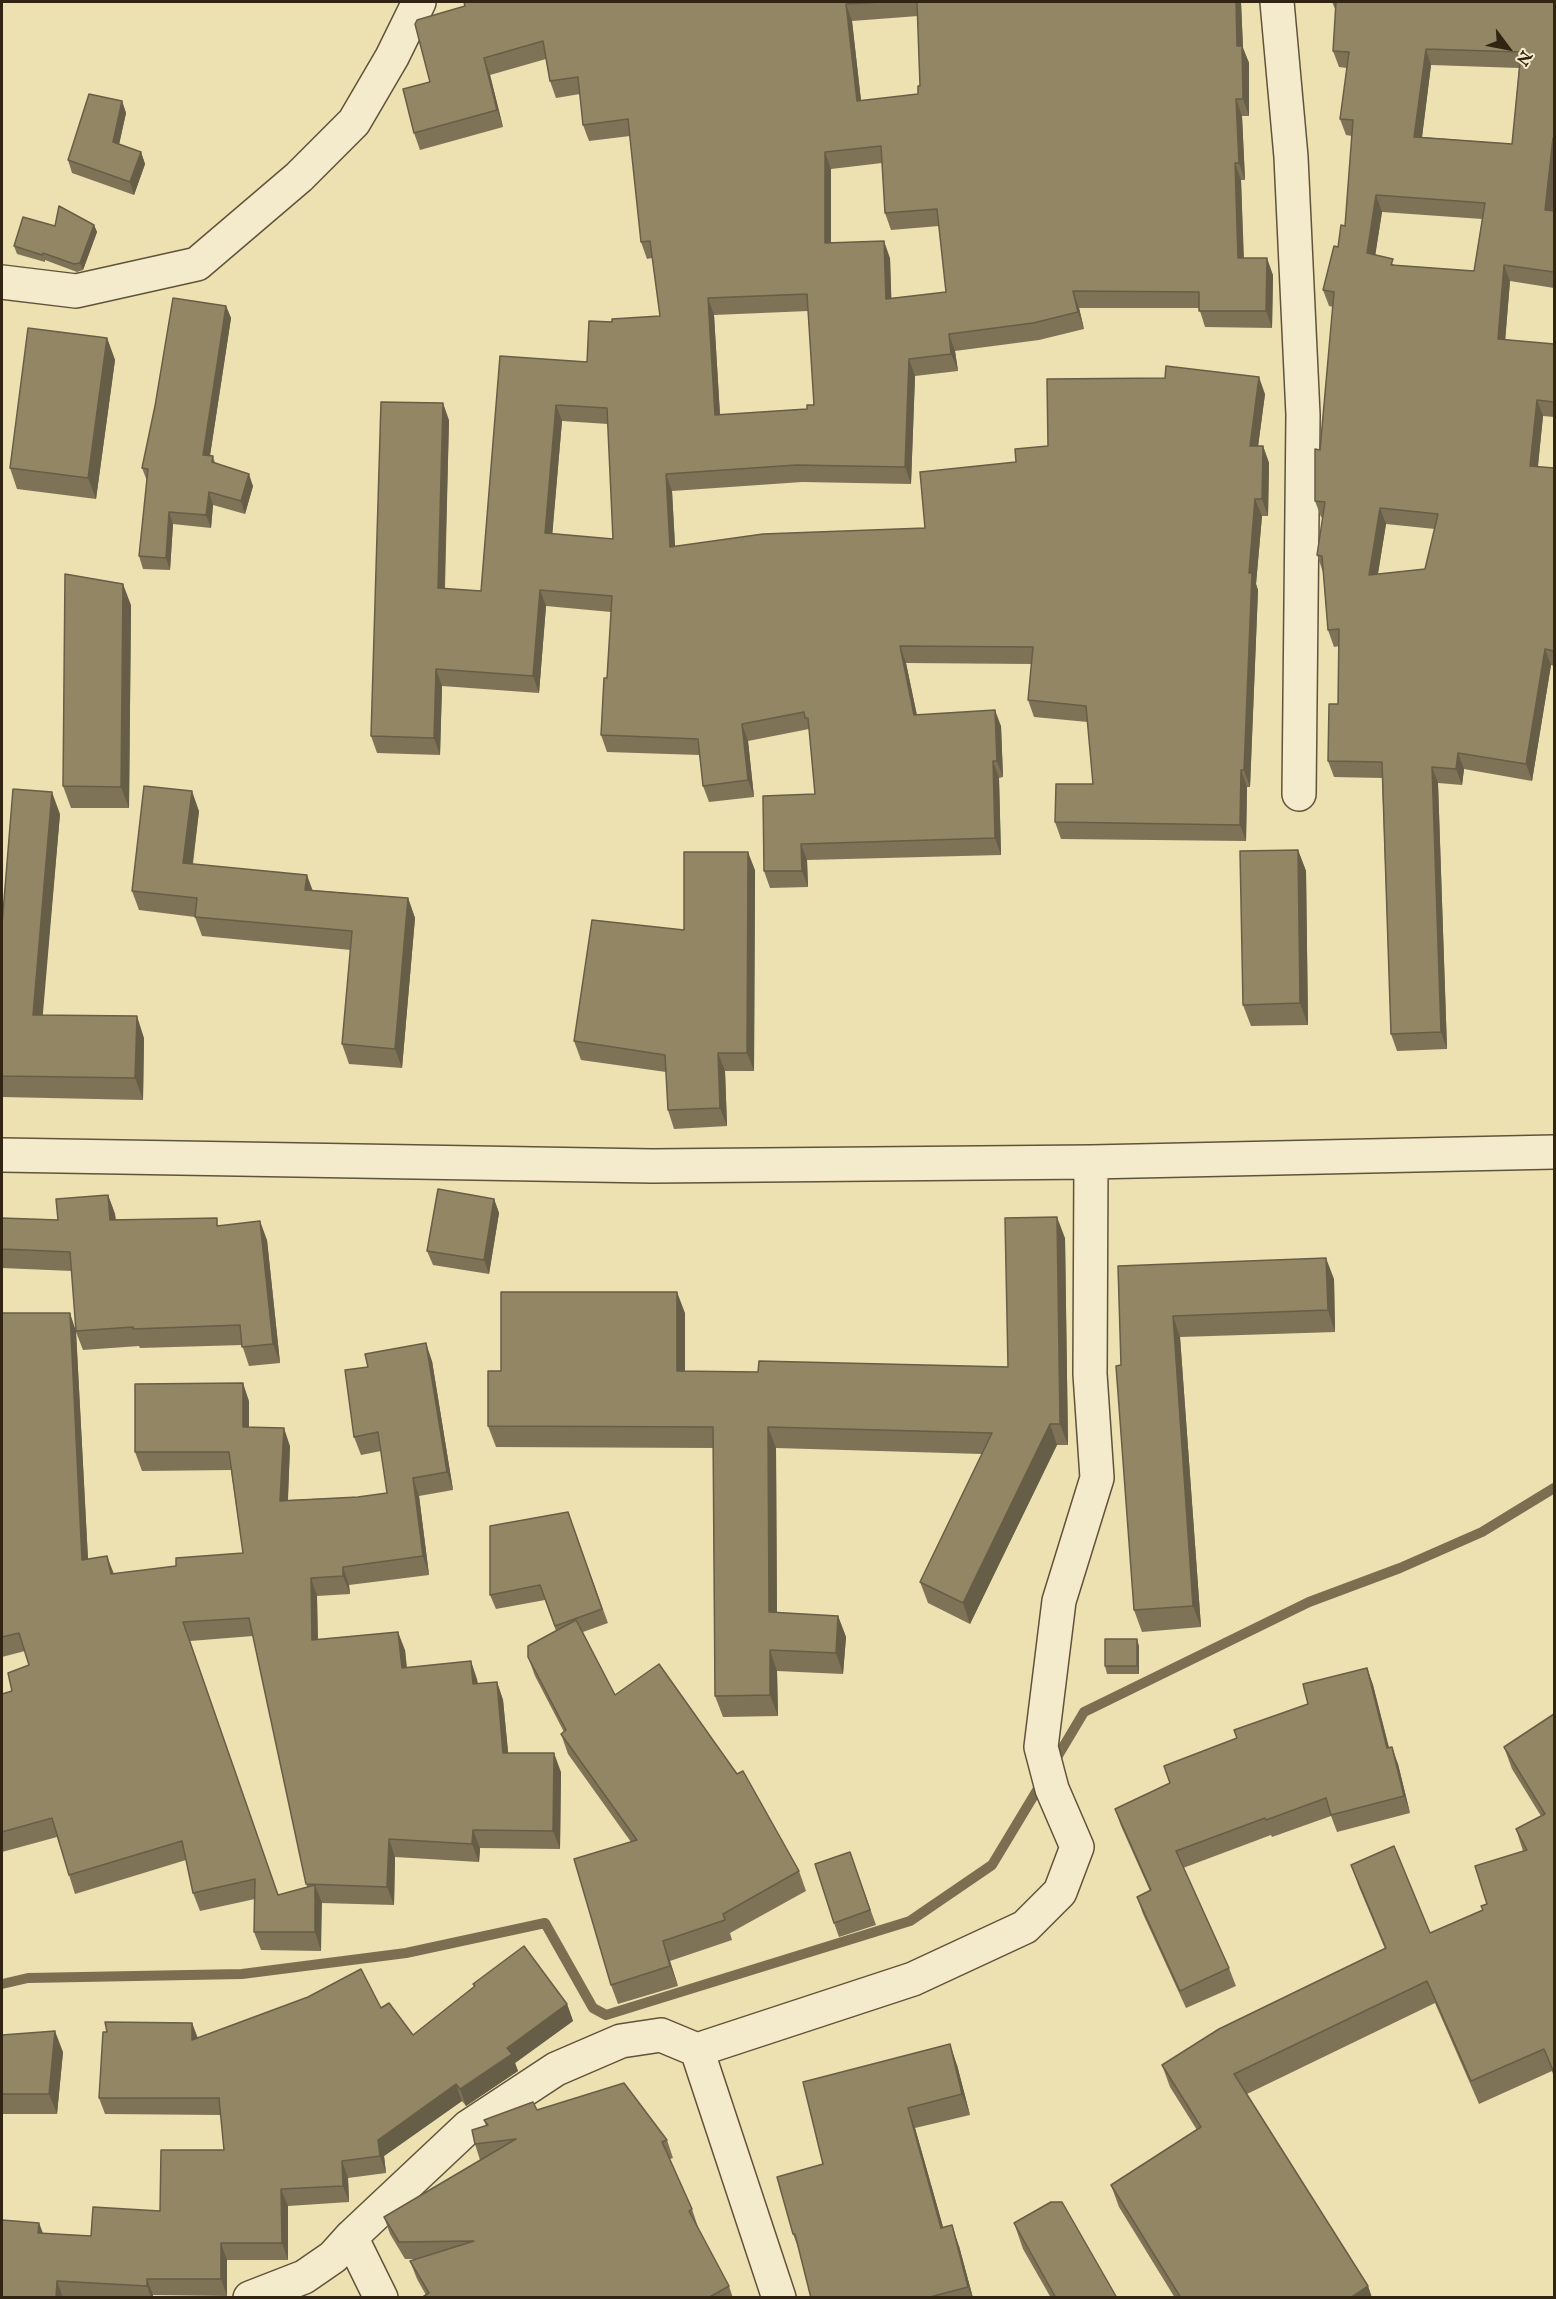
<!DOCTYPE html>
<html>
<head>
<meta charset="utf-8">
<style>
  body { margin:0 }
  #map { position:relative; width:1556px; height:2299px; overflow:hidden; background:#ede0b1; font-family:"IM FELL English",serif }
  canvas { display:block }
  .frame { position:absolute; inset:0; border:3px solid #312413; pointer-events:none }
  .north { position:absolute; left:1478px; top:18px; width:60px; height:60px; -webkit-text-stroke:4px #f3ebcc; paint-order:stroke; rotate:122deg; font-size:16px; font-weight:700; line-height:24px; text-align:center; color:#312413 }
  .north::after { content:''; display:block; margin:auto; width:21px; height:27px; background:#312413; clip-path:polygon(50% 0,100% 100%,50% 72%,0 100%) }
</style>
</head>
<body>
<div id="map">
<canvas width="1556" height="2299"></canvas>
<div class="frame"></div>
<div class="north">N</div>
</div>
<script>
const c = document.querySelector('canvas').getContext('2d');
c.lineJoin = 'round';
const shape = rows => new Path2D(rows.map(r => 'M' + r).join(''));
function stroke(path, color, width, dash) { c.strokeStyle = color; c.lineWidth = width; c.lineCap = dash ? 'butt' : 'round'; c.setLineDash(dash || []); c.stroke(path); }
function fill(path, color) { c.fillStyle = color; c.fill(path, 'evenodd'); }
const stream = shape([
  [1053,1764,1084,1712,1309,1602,1400,1568,1482,1532,1554,1488],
  [2,1984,28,1978,242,1974,406,1953,545,1923,593,2008,606,2015,910,1921,992,1865,1042,1782]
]);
const minor = shape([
  [1277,2,1291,157,1303,415,1299,794],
  [2,282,76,291,197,264,299,177,354,122,392,57,419,2],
  [2,1155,652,1166,1091,1162,1554,1152],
  [697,2050,779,2298],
  [351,2237,381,2298],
  [250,2298,304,2277,333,2257,351,2237,468,2127,556,2069,621,2041,661,2035,697,2050,913,1979,1025,1927,1060,1892,1077,1847,1052,1789,1041,1747,1059,1601,1097,1478,1090,1374,1091,1162]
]);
const wall = shape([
  [464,2,1241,2,1243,48,1249,63,1249,116,1242,116,1245,180,1241,180,1244,258,1273,275,1272,328,1205,327,1199,308,1079,308,1084,329,1039,340,955,351,958,371,915,376,911,484,802,482,672,491,675,546,925,528,1016,462,1048,446,1265,394,1258,446,1263,446,1269,463,1268,516,1262,516,1256,584,1258,590,1250,787,1247,787,1246,841,1061,839,1055,822,1093,784,1088,722,1034,717,1028,700,1032,664,906,663,917,715,1001,726,1003,777,999,778,1001,855,807,860,808,887,770,888,764,871,815,794,809,729,748,741,754,797,709,802,703,786,700,755,607,752,601,735,607,678,611,612,546,606,539,693,442,686,440,755,377,753,371,736,449,420,445,589,481,591,500,356,587,362,612,322,660,316,652,258,647,259,641,242,630,136,589,141,583,125,580,94,556,98,550,81,546,59,490,75,503,127,420,150,414,133,430,82,465,6],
  [918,16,920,86,918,94,861,101,852,21],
  [882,163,885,213,891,230,939,226,946,292,891,299,890,258,831,243,831,169],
  [808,311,814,405,807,409,720,415,714,315],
  [562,421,608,424,613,539,552,534],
  [1332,2,1554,2,1554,196,1553,211,1554,211,1554,288,1510,281,1505,340,1554,344,1554,417,1543,416,1538,467,1554,468,1554,666,1551,665,1532,781,1464,769,1462,785,1438,783,1447,1049,1397,1051,1391,1034,1382,778,1334,777,1328,761,1338,704,1339,646,1334,647,1328,630,1323,572,1317,555,1323,518,1321,517,1315,501,1333,307,1329,306,1323,290,1345,226,1352,136,1346,135,1340,119,1347,68,1339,67,1333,51,1336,11],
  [1431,65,1519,68,1512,144,1422,137],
  [1382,212,1482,219,1474,271,1395,265,1375,255],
  [1386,524,1435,529,1425,569,1378,574],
  [122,101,126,113,119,144,141,152,145,164,134,195,72,173,68,160],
  [94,225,97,232,83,270,77,272,45,260,45,262,17,254,14,246,55,226],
  [226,306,231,318,210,456,213,456,215,463,253,486,245,514,213,505,211,528,173,524,170,570,143,569,139,556,147,481,142,468],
  [107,338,115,360,96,499,17,489,10,468],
  [131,605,129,808,71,808,63,786],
  [199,811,193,864,312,890,408,898,415,918,402,1068,349,1064,342,1044,351,950,202,936,195,917,139,910,132,891],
  [60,814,42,1015,144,1038,143,1100,2,1097,2,925],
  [1298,850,1306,871,1308,1025,1251,1026,1243,1005],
  [755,870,754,1071,725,1071,727,1126,674,1129,668,1110,666,1072,581,1060,574,1041,684,930],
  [108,1195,115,1214,116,1220,220,1225,267,1240,280,1363,249,1366,242,1345,140,1348,139,1346,83,1350,76,1332,88,1559,114,1574,176,1566,243,1553,231,1470,142,1471,135,1452,249,1401,249,1427,290,1446,288,1500,358,1497,387,1493,381,1451,361,1455,354,1437,432,1361,453,1490,419,1496,429,1575,349,1585,350,1594,317,1596,318,1640,405,1650,407,1667,477,1679,478,1684,497,1682,503,1700,508,1753,561,1772,560,1849,480,1848,479,1862,395,1857,394,1905,321,1903,321,1951,261,1950,254,1932,255,1899,200,1911,193,1893,186,1860,75,1894,57,1837,2,1852,2,1694,12,1691,29,1665,25,1651,2,1657,2,1313,76,1330,72,1271,2,1268,2,1218,58,1220],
  [253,1636,307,1887,278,1895,190,1641],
  [494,1199,499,1213,489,1274,433,1265,427,1251],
  [1065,1238,1068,1445,1057,1445,970,1624,928,1603,920,1582,982,1454,776,1448,777,1613,838,1616,846,1637,843,1674,777,1671,778,1716,723,1717,715,1696,713,1448,496,1447,488,1426,501,1371,685,1313,685,1371,758,1372,1008,1367],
  [1118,1266,1334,1279,1335,1332,1180,1337,1201,1627,1142,1632,1134,1610,1121,1365],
  [568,1512,608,1623,583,1632,615,1695,799,1871,806,1891,730,1933,732,1940,670,1961,678,1986,618,2004,611,1985,631,1842,568,1754,561,1734,564,1732,535,1676,528,1657,556,1631,545,1600,496,1609,490,1595],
  [1139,1646,1139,1674,1107,1674,1105,1666],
  [1367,1668,1373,1685,1389,1747,1398,1764,1410,1813,1337,1832,1331,1816,1272,1837,1271,1835,1183,1868,1229,1968,1236,1986,1186,2008,1143,1914,1137,1897,1150,1891,1121,1826,1115,1809,1170,1783,1237,1738,1308,1704],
  [1554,1714,1554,2077,1552,2071,1479,2104,1435,2003,1247,2094,1368,2286,1372,2298,1175,2298,1119,2207,1111,2185,1197,2130,1170,2087,1162,2065,1385,1949,1359,1887,1351,1865,1430,1933,1482,1910,1523,1851,1516,1829,1541,1816,1512,1769,1504,1747],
  [850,1852,876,1925,839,1937,834,1923],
  [473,1984,567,2004,573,2021,515,2063,518,2071,466,2106,462,2101,384,2156,386,2173,348,2178,349,2202,288,2206,288,2260,227,2260,227,2296,153,2295,153,2298,2,2298,39,2223,43,2233,91,2236,160,2211,224,2150,221,2115,105,2114,99,2098,192,2023,198,2038,381,2008,413,2035,474,1987],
  [2,2035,63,2052,57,2114,2,2114],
  [957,2065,970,2115,915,2128,943,2227,959,2246,973,2298,811,2298,801,2255,793,2234,823,2164],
  [537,2110,667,2140,673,2158,670,2159,692,2209,698,2227,697,2227,729,2286,733,2298,421,2298,426,2295,417,2279,410,2261,417,2259,405,2259,390,2234,384,2217,480,2160,475,2144,486,2126,484,2120],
  [1014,2223,1117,2298,1051,2298,1023,2249]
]);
const shadedWall = shape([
  [1236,2,1241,2,1243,48,1249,63,1249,116,1243,99,1237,46],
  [846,4,852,21,863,118,857,101],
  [1426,49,1431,65,1420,153,1414,137],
  [484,58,490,75,503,127,497,110],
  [1236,99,1242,116,1245,180,1239,163],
  [122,101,126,113,117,154,113,142],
  [1553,138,1554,142,1554,196,1551,226,1545,210],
  [141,152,145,164,134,195,130,182],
  [825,152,831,169,831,260,825,243],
  [1235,163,1241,180,1244,274,1238,258],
  [1376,195,1382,212,1373,270,1367,253],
  [94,225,97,232,83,270,80,263],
  [884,241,890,258,892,316,886,299],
  [1267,258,1273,275,1272,328,1266,311],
  [1504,265,1510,281,1504,355,1498,339],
  [1073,291,1079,308,1084,329,1078,312],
  [708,298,714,315,721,432,715,415],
  [226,306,231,318,208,468,203,455],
  [949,334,955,351,958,371,951,354],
  [107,338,115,360,96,499,88,478],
  [909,359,915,376,911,484,905,467],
  [1259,377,1265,394,1256,462,1250,446],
  [1537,400,1543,416,1536,483,1530,466],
  [443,403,449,420,444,605,438,588],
  [556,405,562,421,551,550,545,533],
  [1263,446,1269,463,1268,516,1262,499],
  [249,474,253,486,245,514,241,501],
  [666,474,672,491,676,564,670,547],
  [209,492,213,505,211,528,206,515],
  [1255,499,1262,516,1256,584,1258,590,1250,787,1244,770,1249,573],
  [1380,508,1386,524,1375,591,1369,575],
  [169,512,173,524,170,570,166,558],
  [123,584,131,605,129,808,121,787],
  [540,590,546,606,539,693,533,676],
  [900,646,906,663,920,731,914,715],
  [1545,649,1551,665,1532,781,1526,764],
  [436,669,442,686,440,755,434,738],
  [995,710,1001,726,1003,777,997,761],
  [742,724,748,741,754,797,748,780],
  [1458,753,1464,769,1462,785,1456,769],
  [993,761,999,778,1001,855,995,838],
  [1432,767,1438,783,1447,1049,1441,1032],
  [1241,770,1247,787,1246,841,1240,825],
  [192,791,199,811,190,883,183,863],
  [52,792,60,814,41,1036,33,1015],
  [801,844,807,860,808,887,802,871],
  [1298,850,1306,871,1308,1025,1300,1003],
  [748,852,755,870,754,1071,747,1053],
  [307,875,314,894,305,890],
  [408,898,415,918,402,1068,395,1049],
  [137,1016,144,1038,143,1100,135,1078],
  [718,1053,725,1071,727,1126,720,1108],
  [108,1195,115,1214,117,1240,110,1220],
  [494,1199,499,1213,489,1274,484,1260],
  [1057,1217,1065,1238,1068,1445,1060,1424],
  [260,1221,267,1240,280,1363,273,1344],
  [1326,1258,1334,1279,1335,1332,1328,1310],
  [677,1292,685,1313,685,1392,677,1371],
  [70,1313,76,1331,89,1579,82,1560],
  [1173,1316,1180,1337,1201,1627,1193,1606],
  [426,1343,432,1361,453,1490,447,1472],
  [243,1383,249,1401,249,1445,243,1427],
  [1050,1424,1057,1445,970,1624,963,1603],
  [768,1427,776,1448,777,1633,769,1612],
  [284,1428,290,1446,287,1519,280,1501],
  [413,1478,419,1496,429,1575,423,1556],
  [107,1556,114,1574,111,1574],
  [343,1567,349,1585,350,1594,343,1576],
  [311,1578,317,1596,318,1659,312,1640],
  [838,1616,846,1637,843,1674,836,1653],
  [398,1632,405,1650,408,1686,402,1668],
  [1137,1639,1139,1646,1139,1674,1137,1666],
  [770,1650,777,1671,778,1716,770,1695],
  [471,1661,477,1679,479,1702,473,1684],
  [1367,1668,1373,1685,1393,1765,1387,1748],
  [497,1682,503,1700,510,1771,503,1753],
  [1392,1747,1398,1764,1410,1813,1404,1796],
  [554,1753,561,1772,560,1849,553,1831],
  [473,1830,480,1848,479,1862,472,1844],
  [389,1839,395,1857,394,1905,387,1887],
  [315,1885,322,1903,321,1951,315,1932],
  [663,1941,670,1961,678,1986,670,1966],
  [567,2004,573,2021,515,2063,518,2071,466,2106,460,2089,507,2048],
  [192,2023,198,2040,192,2040],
  [55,2031,63,2052,57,2114,49,2094],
  [950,2044,957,2065,970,2115,962,2094],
  [456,2084,462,2101,384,2156,386,2173,380,2156,378,2140],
  [908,2108,915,2128,949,2248,941,2228],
  [342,2161,348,2178,349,2202,343,2186],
  [281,2189,288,2206,288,2260,282,2243],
  [39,2223,45,2240,38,2233],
  [952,2225,959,2246,973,2298,972,2298,968,2287],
  [221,2243,227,2260,227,2296,221,2279],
  [147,2279,153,2295,153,2298,151,2298,147,2286],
  [57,2281,63,2298,56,2298],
  [1368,2286,1372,2298,1350,2298]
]);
const building = shape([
  [464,2,881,2,846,4,857,101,918,94,918,86,920,86,917,2,1236,2,1237,46,1242,46,1243,99,1236,99,1239,163,1235,163,1238,258,1267,258,1266,311,1199,311,1199,292,1073,291,1078,312,1033,323,949,334,951,354,909,359,905,467,796,465,666,474,670,547,763,534,925,528,920,472,1016,462,1015,449,1048,446,1047,379,1165,378,1166,366,1259,377,1250,446,1263,446,1262,499,1255,499,1249,573,1252,573,1244,770,1241,770,1240,825,1055,822,1056,784,1093,784,1086,706,1028,700,1033,647,900,646,914,715,995,710,997,761,993,761,995,838,801,844,802,871,764,871,763,796,815,794,808,718,805,718,804,712,742,724,748,780,703,786,698,739,601,735,604,678,607,678,612,596,540,590,533,676,436,669,434,738,371,736,381,402,443,403,438,588,481,591,500,356,587,362,589,321,612,322,612,319,660,316,650,241,641,242,628,119,583,125,578,77,550,81,543,41,484,58,497,110,414,133,403,89,430,82,415,24,417,20,465,6,464,2],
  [881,146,885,213,937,209,946,292,886,299,884,241,825,243,825,152,881,146],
  [807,294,814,405,807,405,807,409,715,415,708,298,807,294],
  [556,405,607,408,613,539,545,533,556,405],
  [1336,2,1554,2,1554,138,1553,138,1545,210,1554,211,1554,272,1504,265,1498,339,1554,344,1554,402,1537,400,1530,466,1554,468,1554,651,1545,649,1526,764,1458,753,1456,769,1432,767,1441,1032,1391,1034,1382,762,1328,761,1329,704,1338,704,1339,629,1328,630,1322,556,1317,555,1325,502,1315,501,1315,449,1320,450,1334,292,1323,290,1334,246,1338,247,1341,225,1345,226,1353,120,1340,119,1349,52,1333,51,1336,2],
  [1426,49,1521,52,1512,144,1414,137,1426,49],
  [1376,195,1485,203,1474,271,1391,265,1393,259,1367,253,1376,195],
  [1380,508,1438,514,1425,569,1369,575,1380,508],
  [89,94,122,101,113,142,141,152,130,182,68,160,89,94],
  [59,206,94,225,80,263,74,264,43,253,42,255,14,246,23,217,55,226,59,206],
  [173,298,226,306,203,455,213,456,212,462,249,474,241,501,209,492,206,515,169,512,166,558,139,556,148,469,142,468,155,406,173,298],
  [28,328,107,338,88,478,10,468,28,328],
  [65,574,123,584,121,787,63,786,65,574],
  [144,786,192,791,183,863,307,875,305,890,408,898,395,1049,342,1044,352,931,195,917,197,898,132,891,144,786],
  [13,789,52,792,33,1015,137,1016,135,1078,2,1076,2,925,13,789],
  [1298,850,1300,1003,1243,1005,1240,851,1298,850],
  [684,852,748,852,747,1053,718,1053,720,1108,668,1110,665,1055,574,1041,592,920,684,930,684,852],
  [438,1189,494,1199,484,1260,427,1251,438,1189],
  [108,1195,110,1220,217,1218,217,1226,260,1221,273,1344,242,1347,240,1325,133,1329,133,1327,76,1331,70,1252,2,1249,2,1218,58,1220,56,1199,108,1195],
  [1057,1217,1060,1424,1050,1424,963,1603,920,1582,992,1433,768,1427,769,1612,838,1616,836,1653,770,1650,770,1695,715,1696,713,1427,488,1426,488,1371,501,1371,501,1292,677,1292,677,1371,758,1372,759,1361,1008,1367,1005,1218,1057,1217],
  [1326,1258,1328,1310,1173,1316,1193,1606,1134,1610,1116,1366,1121,1365,1118,1266,1326,1258],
  [2,1313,70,1313,82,1560,107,1556,111,1574,176,1566,176,1558,243,1553,229,1452,135,1452,135,1384,243,1383,243,1427,284,1428,280,1501,358,1497,387,1493,378,1432,354,1437,345,1370,368,1367,365,1354,426,1343,447,1472,413,1478,423,1556,343,1567,343,1576,311,1578,312,1640,398,1632,402,1668,471,1661,473,1684,497,1682,503,1753,554,1753,553,1831,473,1830,472,1844,389,1839,387,1887,306,1884,249,1618,183,1622,278,1895,315,1885,315,1932,254,1932,255,1879,193,1893,182,1841,69,1875,52,1818,2,1832,2,1694,12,1691,8,1673,29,1665,19,1633,2,1637,2,1313],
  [568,1512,602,1609,555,1626,540,1585,490,1595,490,1526,568,1512],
  [576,1620,615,1695,659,1664,737,1774,743,1771,799,1871,723,1914,725,1920,663,1941,670,1966,611,1985,574,1859,637,1840,561,1734,566,1730,528,1657,528,1646,576,1620],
  [1105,1639,1137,1639,1137,1666,1105,1666,1105,1639],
  [1367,1668,1387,1748,1392,1747,1404,1796,1331,1815,1326,1798,1266,1820,1265,1818,1176,1851,1229,1968,1180,1991,1137,1897,1151,1890,1115,1809,1170,1783,1164,1766,1237,1738,1234,1730,1308,1704,1303,1684,1367,1668],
  [1554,1714,1554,2073,1544,2049,1471,2081,1427,1981,1234,2074,1368,2286,1350,2298,1181,2298,1111,2185,1201,2127,1162,2065,1219,2029,1386,1948,1351,1865,1394,1846,1430,1933,1483,1910,1481,1906,1487,1904,1475,1866,1527,1850,1516,1829,1545,1814,1504,1747,1554,1714],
  [850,1852,870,1910,834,1923,815,1864,850,1852],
  [524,1946,567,2004,507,2048,512,2054,460,2089,456,2084,378,2140,380,2156,342,2161,343,2186,281,2189,282,2243,221,2243,221,2279,147,2279,147,2286,57,2281,56,2298,2,2298,2,2220,39,2223,38,2233,91,2236,93,2207,160,2211,161,2150,224,2150,219,2098,99,2098,103,2032,107,2032,105,2022,192,2023,192,2040,308,1997,361,1969,381,2008,389,2003,413,2035,475,1986,473,1984,524,1946],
  [55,2031,49,2094,2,2094,2,2035,55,2031],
  [950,2044,962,2094,908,2108,941,2228,952,2225,968,2287,926,2298,811,2298,795,2234,793,2234,777,2177,823,2164,803,2082,950,2044],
  [624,2083,667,2140,662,2142,692,2209,689,2211,729,2286,708,2298,421,2298,429,2293,410,2261,474,2241,399,2242,384,2217,516,2139,475,2144,472,2130,488,2125,484,2120,533,2102,537,2110,624,2083],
  [1051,2202,1062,2202,1117,2298,1056,2298,1014,2223,1051,2202]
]);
stroke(stream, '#7b6e51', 10);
stroke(minor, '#60533a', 36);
stroke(minor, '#f3ebcc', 33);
fill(wall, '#7e7357');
fill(shadedWall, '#675e47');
fill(building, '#938665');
stroke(building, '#675e47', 1.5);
</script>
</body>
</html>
